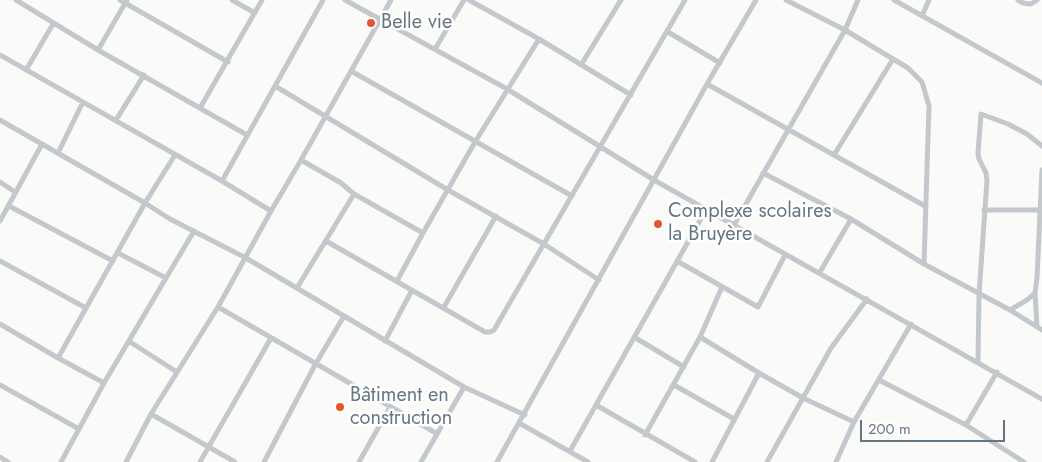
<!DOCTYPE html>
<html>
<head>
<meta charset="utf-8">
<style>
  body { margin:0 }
  #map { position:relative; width:1042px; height:462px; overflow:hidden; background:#fafaf8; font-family:Jost,sans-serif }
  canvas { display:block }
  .scale { position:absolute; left:860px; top:420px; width:145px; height:22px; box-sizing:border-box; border:2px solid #657683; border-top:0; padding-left:6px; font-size:15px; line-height:18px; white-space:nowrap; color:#657683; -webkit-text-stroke:4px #fff; paint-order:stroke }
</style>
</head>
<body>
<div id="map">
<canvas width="1042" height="462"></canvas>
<div class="scale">200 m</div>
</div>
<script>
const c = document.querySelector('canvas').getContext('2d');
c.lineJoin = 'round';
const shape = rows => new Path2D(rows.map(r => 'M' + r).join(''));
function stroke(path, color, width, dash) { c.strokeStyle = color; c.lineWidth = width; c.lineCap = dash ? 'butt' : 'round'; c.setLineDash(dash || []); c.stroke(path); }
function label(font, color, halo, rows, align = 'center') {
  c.font = font + ' Jost,sans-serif'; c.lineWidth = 5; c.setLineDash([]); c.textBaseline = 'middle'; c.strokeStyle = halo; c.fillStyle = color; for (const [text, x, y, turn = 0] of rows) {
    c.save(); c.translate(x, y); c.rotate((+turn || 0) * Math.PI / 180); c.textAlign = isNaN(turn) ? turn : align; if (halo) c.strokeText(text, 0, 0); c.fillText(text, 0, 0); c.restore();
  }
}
const minor = shape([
  [16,0,98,50,247,135],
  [120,0,228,62],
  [232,0,255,13],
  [345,0,507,89,654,180,1042,399],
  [469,0,539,39,631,95],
  [786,0,845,30,908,68,922,82,929,106,924,264],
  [894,0,1042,83],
  [1018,0,1023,3,1031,4,1037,0],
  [922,16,929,0],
  [668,32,720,63],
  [435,49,464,0],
  [98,50,127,0],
  [0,55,222,181,271,211],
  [581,65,621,0],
  [26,70,53,24],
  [351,71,572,196],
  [707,84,925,206],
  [275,86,448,190,544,244,599,280],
  [200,108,262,0],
  [0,120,145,203,170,219,246,258,464,387,525,415],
  [116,120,144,75],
  [58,153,83,102],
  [834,155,893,59],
  [301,160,341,183,354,194,423,233],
  [763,173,851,219,924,264,1010,310,1042,330],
  [222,181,323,0],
  [0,182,15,192],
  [9,206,113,261],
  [984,210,1041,210],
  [0,221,42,144],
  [734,225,845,30,858,0],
  [326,241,485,332,490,332,494,330,685,0],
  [118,253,166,278,194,231],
  [0,261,86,308],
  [677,261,758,307,785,255],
  [820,272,851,219],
  [397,281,423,233,475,142,539,39],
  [297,288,354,194],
  [218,307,436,433],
  [444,307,496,216],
  [1010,310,1027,300,1035,293],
  [0,324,58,358,145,203,175,155],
  [1037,327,1035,293,1037,278,1042,170],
  [634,337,684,367],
  [700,337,759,373,803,398,854,422],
  [385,341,412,290],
  [130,342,177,372],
  [58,358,104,383,166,278],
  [978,361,979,295,987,180,986,173,979,159,978,153,981,114,1008,124,1027,134,1042,146],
  [879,380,966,425,1024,462],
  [0,385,79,429],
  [674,385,734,419],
  [596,405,695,462],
  [151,414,235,462],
  [519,423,588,462],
  [966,425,997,372],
  [645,435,700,337,722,287],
  [570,451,706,210],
  [0,457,8,462],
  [61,462,104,383],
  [126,462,151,414,218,307,271,211,301,160,391,0],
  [200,462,271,338],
  [264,462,315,365,344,316],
  [359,462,390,407],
  [421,462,464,387],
  [497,462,707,84,756,0],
  [712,462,759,373],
  [767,462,831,348,867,299],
  [836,462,854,422,911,324]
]);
const markers = [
  [371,23,5,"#e4572e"],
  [658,224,5,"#e4572e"],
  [340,407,5,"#e4572e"]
];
const poiNames = [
  ["Belle vie",381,23],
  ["Complexe scolaires",668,212],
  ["la Bruyère",668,235],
  ["Bâtiment en",350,396],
  ["construction",350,419]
];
stroke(minor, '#c3c8cc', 5);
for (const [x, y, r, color] of markers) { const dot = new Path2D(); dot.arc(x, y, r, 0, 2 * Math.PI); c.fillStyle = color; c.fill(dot); stroke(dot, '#fff', 2); }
label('20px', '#657683', '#fff', poiNames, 'left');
</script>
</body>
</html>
